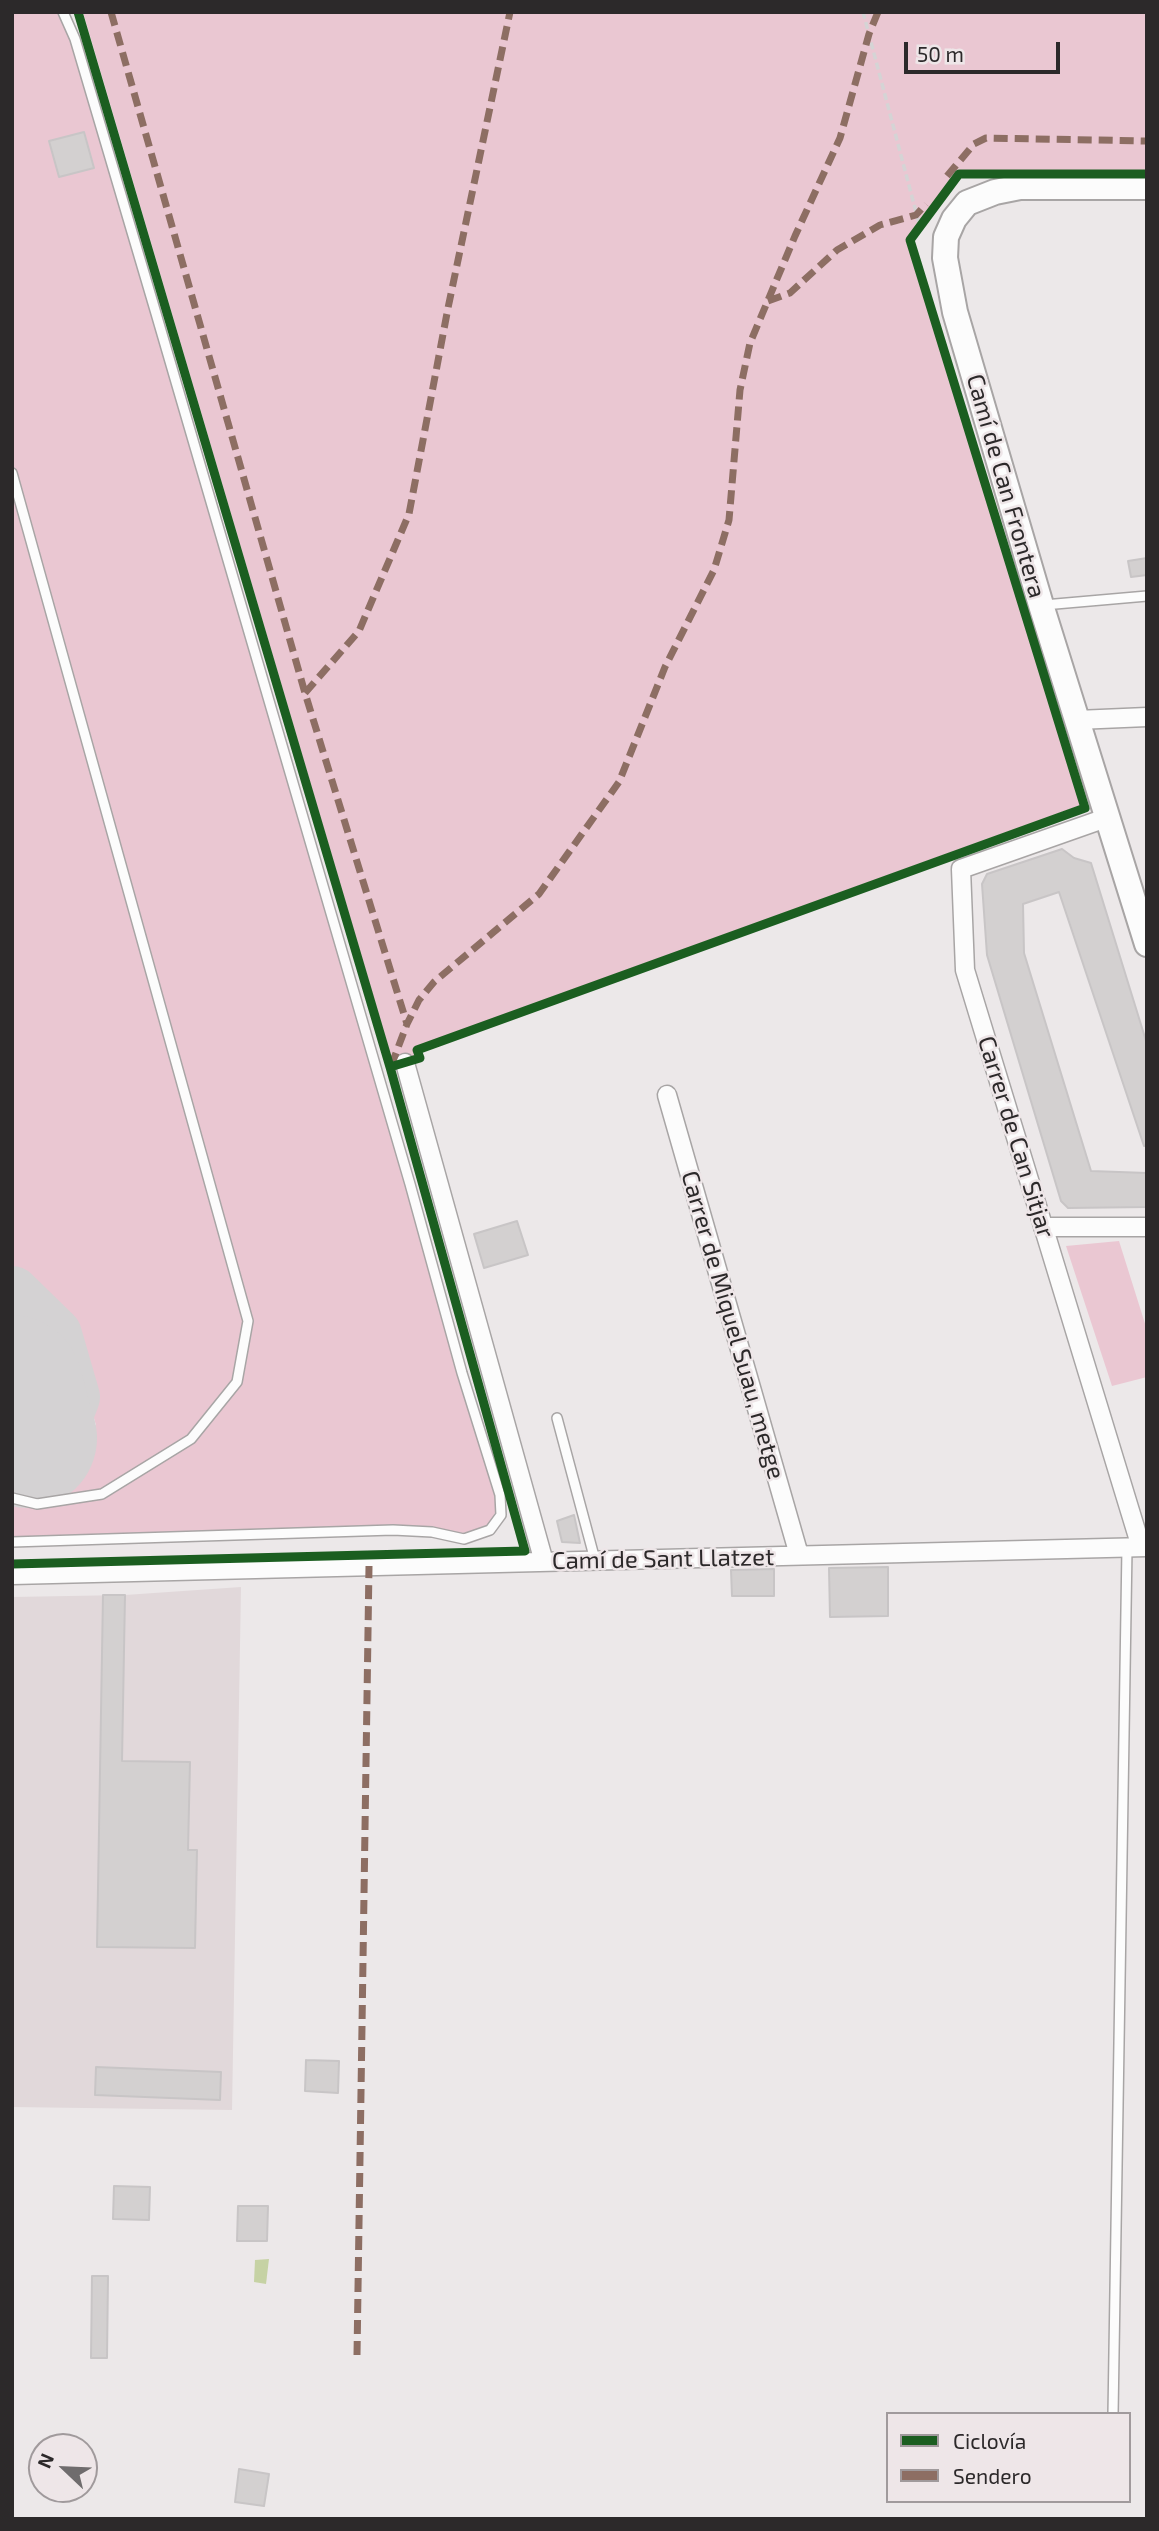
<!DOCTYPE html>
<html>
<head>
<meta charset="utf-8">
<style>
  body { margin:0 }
  #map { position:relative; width:1159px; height:2531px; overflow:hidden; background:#ece8e9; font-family:"Exo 2",sans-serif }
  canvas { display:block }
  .frame { position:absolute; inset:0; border:14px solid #2c292a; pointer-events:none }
  .legend { position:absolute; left:886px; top:2412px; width:245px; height:91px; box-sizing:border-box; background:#eee6e8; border:2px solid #a09a9c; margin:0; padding:9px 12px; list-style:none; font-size:21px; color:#2c292a }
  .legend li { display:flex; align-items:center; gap:14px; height:35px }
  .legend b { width:35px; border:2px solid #a09a9c }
  .north { position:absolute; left:28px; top:2433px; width:70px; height:70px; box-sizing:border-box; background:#eee6e8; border:2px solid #a09a9c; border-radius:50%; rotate:293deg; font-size:19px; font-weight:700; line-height:28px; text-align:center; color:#2c292a }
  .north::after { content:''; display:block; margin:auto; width:24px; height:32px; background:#6f6c6d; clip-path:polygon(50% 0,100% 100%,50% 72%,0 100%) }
  .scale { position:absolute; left:904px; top:42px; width:156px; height:32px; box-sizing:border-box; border:4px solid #2c292a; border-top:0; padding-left:9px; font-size:21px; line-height:24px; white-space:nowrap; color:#2c292a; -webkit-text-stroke:5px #eee6e8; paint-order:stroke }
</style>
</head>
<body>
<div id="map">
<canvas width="1159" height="2531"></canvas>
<div class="frame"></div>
<ul class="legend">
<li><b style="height:9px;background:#1b5e20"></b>Ciclovía</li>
<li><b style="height:9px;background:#8d6e63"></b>Sendero</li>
</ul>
<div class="north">N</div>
<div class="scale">50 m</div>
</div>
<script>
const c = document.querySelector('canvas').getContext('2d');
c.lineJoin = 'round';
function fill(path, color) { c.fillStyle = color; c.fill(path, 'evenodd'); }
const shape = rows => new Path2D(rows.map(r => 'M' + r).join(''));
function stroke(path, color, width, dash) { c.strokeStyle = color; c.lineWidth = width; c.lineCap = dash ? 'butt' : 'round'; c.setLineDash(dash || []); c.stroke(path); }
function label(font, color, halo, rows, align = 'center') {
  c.font = font + ' "Exo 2",sans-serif'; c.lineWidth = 5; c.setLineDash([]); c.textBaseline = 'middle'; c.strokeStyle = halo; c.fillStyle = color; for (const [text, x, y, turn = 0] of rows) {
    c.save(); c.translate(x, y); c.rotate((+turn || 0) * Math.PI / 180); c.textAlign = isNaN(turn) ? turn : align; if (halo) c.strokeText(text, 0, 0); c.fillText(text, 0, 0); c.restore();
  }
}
const built = shape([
  [241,1587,232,2110,12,2107,12,1597,125,1595]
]);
const green = shape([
  [12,12,65,12,500,1495,490,1530,442,1535,301,1533,12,1542,12,1450,96,1425,66,1324,16,1278,12,1265],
  [83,12,1147,12,1147,172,957,171,907,239,1081,805,414,1047,416,1056,393,1063],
  [1119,1241,1147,1330,1147,1377,1112,1386,1066,1246]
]);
const water = shape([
  [269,2259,266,2284,254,2282,255,2260]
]);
const taxiway = shape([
  [12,1294,54,1335,72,1397,65,1415,49,1429,28,1433,12,1428]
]);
const runway = shape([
  [12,1385,27,1438]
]);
const building = shape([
  [84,132,94,168,59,177,49,141,84,132],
  [1147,558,1147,575,1131,577,1128,561,1147,558],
  [1062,849,1074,858,1091,863,1147,1044,1147,1145,1144,1146,1059,892,1023,904,1024,953,1091,1171,1147,1173,1147,1207,1068,1208,1061,1201,987,955,982,884,987,874,1062,849],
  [517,1221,528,1255,484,1268,474,1234,517,1221],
  [574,1515,580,1543,562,1542,557,1521,574,1515],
  [888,1567,888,1616,830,1617,829,1568,888,1567],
  [774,1569,774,1596,732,1596,731,1570,774,1569],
  [103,1595,125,1595,122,1761,190,1762,188,1850,197,1850,195,1948,97,1947,103,1595],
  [306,2060,339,2061,338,2093,305,2091,306,2060],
  [96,2067,221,2072,220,2100,95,2095,96,2067],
  [114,2186,150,2187,149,2220,113,2219,114,2186],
  [238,2206,268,2206,267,2241,237,2241,238,2206],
  [92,2276,108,2276,107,2358,91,2358,92,2276],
  [239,2469,269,2474,264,2506,235,2502,239,2469]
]);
const path = shape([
  [863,12,920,227]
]);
const lane = shape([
  [12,473,248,1321,237,1382,191,1439,102,1494,37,1504,12,1498],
  [1044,605,1147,596],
  [557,1418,595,1560],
  [12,1542,393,1530,432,1532,464,1539,490,1530,501,1515,500,1495,462,1373,410,1184,155,310,75,39,63,12],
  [1113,2414,1127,1548]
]);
const street = shape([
  [1077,720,1147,717],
  [1106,818,961,869,965,970,1141,1547],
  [405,1063,544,1562],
  [667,1095,799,1555],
  [1043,1227,1147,1227],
  [12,1575,1147,1547]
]);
const secondary = shape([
  [1147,187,1020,187,995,192,967,203,954,219,946,237,945,258,955,312,1041,605,1147,944]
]);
const quiet = shape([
  [111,12,305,693,407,1024,419,1000,434,982,539,894,619,782,665,667,714,570,729,520,740,390,750,343,795,236,840,138,869,34,878,12],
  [947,176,974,144,986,138,1147,141],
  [768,301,790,293,837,250,880,225,916,215,926,204],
  [305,693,359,631,409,514,448,308,510,12],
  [391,1066,407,1024],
  [357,2355,369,1566]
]);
const cycleway = shape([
  [390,1067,420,1058,417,1050,1085,808,910,240,959,174,1147,174],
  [12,1564,525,1551,390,1067,78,12]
]);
const streetNames = [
  ["Camí de Can Frontera",1006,486,74],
  ["Carrer de Can Sitjar",1016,1137,73],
  ["Carrer de Miquel Suau, metge",733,1325,74],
  ["Camí de Sant Llatzet",663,1559,-1]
];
fill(built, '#e1d8da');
fill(green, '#eac7d2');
fill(water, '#c6d2a4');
stroke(taxiway, '#d4d2d3', 56);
stroke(runway, '#d4d2d3', 140);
fill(building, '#d3d0d0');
stroke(building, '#c8c5c6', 2);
stroke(lane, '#a8a5a5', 12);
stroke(street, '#a8a5a5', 21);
stroke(secondary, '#a8a5a5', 28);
stroke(path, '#d5d4d5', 3.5, [7, 3.5]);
stroke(lane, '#fcfcfc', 9);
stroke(street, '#fcfcfc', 18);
stroke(secondary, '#fcfcfc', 24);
stroke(quiet, '#8d6e63', 7, [14, 7]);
stroke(cycleway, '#1b5e20', 9);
label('24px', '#2c292a', '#eee6e8', streetNames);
</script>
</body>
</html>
